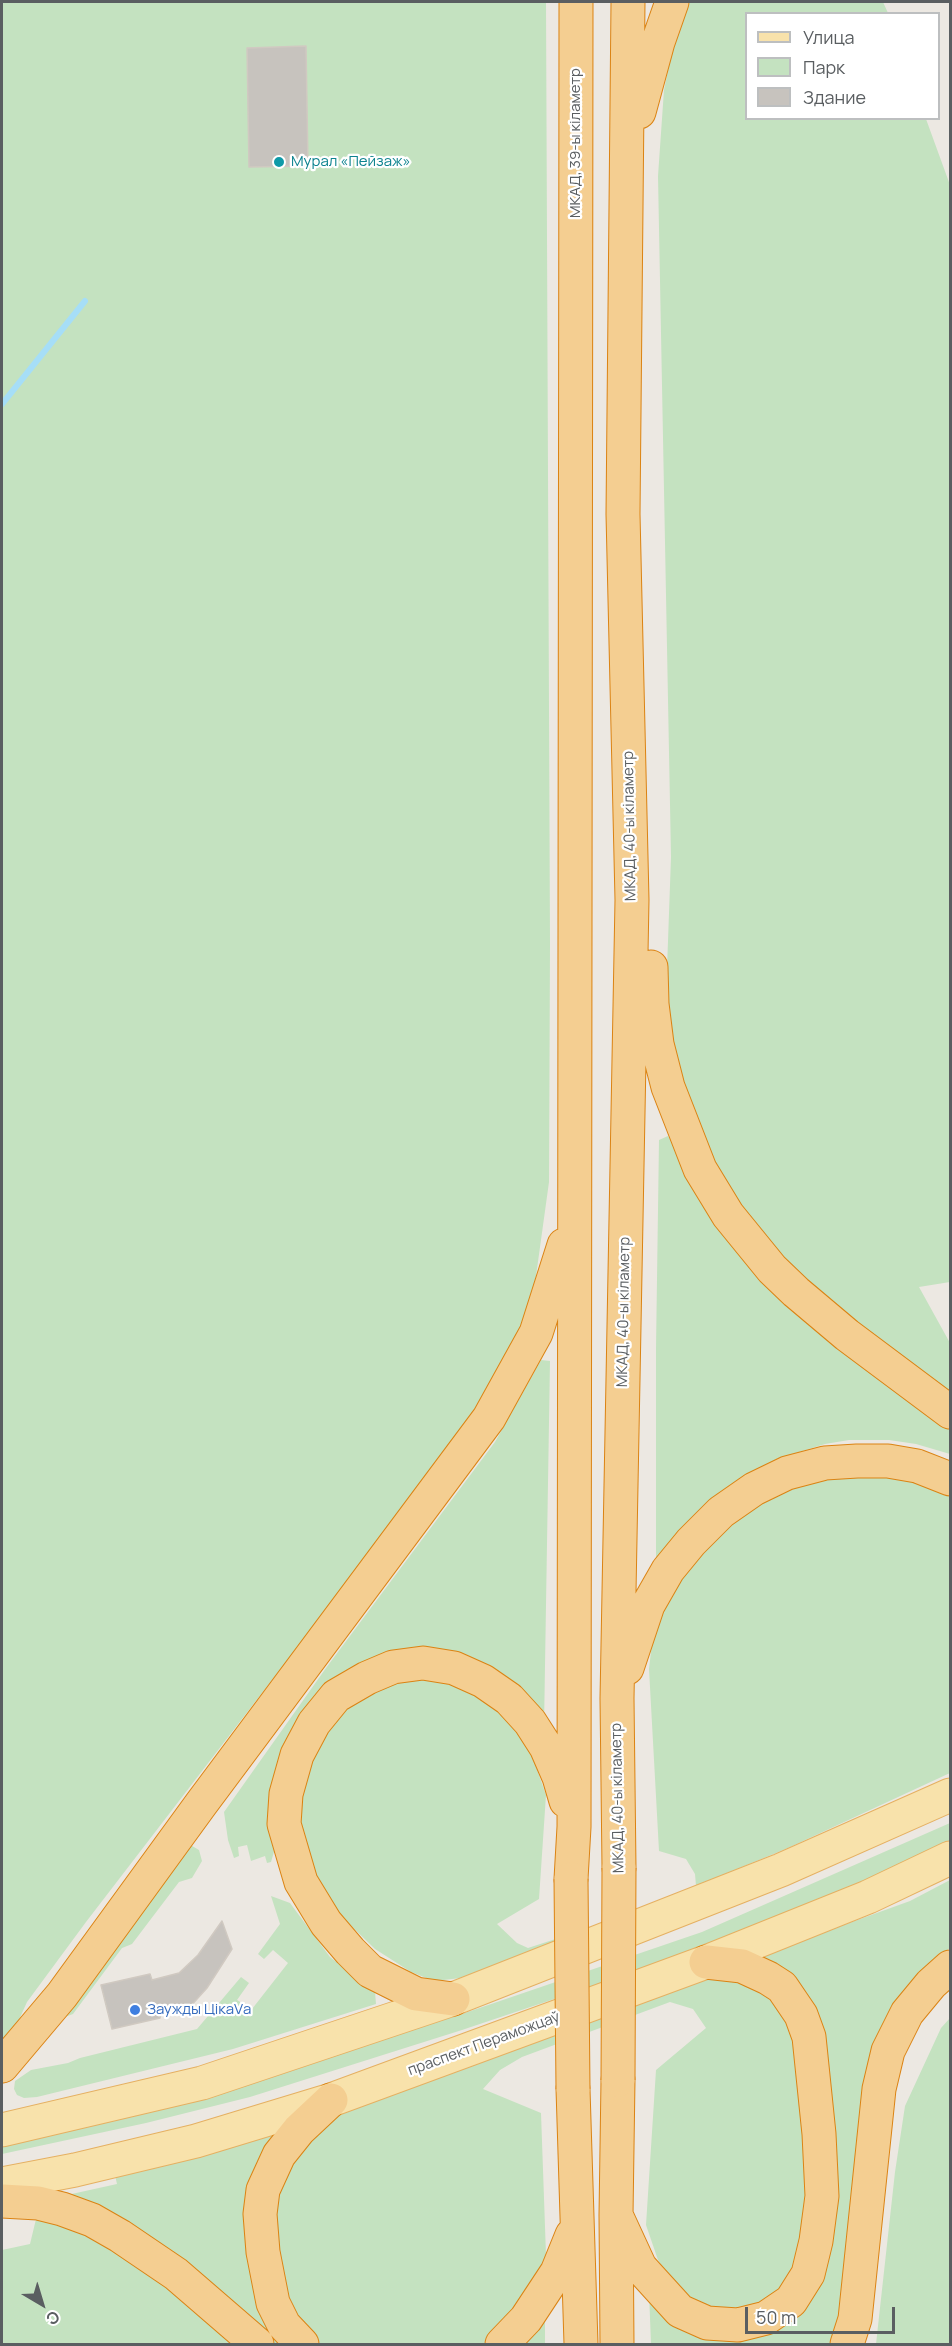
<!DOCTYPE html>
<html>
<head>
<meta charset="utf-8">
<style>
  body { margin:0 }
  #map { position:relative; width:952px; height:2346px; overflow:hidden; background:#ece8e2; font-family:Manrope,sans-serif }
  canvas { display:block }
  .frame { position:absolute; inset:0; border:3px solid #5a5e61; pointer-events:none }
  .legend { position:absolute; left:745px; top:12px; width:195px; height:108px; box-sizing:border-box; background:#fff; border:2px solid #bdbfc0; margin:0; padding:8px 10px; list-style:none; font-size:18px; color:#5a5e61 }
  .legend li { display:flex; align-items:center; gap:12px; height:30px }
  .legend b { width:30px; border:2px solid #bdbfc0 }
  .north { position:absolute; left:12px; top:2274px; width:60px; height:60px; -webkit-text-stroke:4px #fff; paint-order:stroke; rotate:142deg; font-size:16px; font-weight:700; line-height:24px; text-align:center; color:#5a5e61 }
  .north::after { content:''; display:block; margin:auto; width:21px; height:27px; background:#5a5e61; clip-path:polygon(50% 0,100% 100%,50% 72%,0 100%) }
  .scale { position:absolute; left:745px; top:2307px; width:150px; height:27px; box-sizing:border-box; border:3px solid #5a5e61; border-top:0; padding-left:8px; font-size:18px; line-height:21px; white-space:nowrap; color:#5a5e61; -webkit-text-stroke:4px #fff; paint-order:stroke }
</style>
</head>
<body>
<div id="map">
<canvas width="952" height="2346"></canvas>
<div class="frame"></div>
<ul class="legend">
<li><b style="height:8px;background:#f8e2ab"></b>Улица</li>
<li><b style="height:16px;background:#c4e2c0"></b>Парк</li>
<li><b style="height:16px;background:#c7c3be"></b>Здание</li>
</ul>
<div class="north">С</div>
<div class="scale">50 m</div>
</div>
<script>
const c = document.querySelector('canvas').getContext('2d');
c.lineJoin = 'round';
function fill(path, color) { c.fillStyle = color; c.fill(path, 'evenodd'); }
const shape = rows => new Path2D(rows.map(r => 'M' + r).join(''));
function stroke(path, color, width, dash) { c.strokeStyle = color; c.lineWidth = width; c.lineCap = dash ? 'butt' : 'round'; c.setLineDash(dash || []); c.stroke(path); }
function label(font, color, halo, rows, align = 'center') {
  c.font = font + ' Manrope,sans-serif'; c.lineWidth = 4.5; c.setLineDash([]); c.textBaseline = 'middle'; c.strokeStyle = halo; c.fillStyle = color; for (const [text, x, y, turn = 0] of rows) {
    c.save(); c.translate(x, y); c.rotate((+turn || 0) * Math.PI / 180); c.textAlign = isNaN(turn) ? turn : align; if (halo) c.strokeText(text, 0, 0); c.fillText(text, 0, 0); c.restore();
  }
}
const green = shape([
  [2,2,546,2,550,944,549,1182,532,1305,494,1391,86,1922,27,2002,9,2042,2,2052],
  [687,2,883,2,888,13,746,14,746,118,926,119,950,185,950,1282,919,1287,950,1343,950,1392,813,1290,757,1230,710,1157,674,1083,666,997,671,857,658,176,664,90,674,41],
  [668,1136,675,1146,683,1163,950,1424,950,1454,916,1444,889,1440,849,1440,825,1444,777,1459,748,1474,656,1561,656,1348,659,1140],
  [541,1360,550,1361,544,1727,468,1663,319,1699,271,1862,267,1863,265,1856,251,1861,247,1845,238,1847,239,1856,234,1858,228,1840,224,1812,326,1668,495,1442],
  [837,1463,950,1483,950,1773,788,1848,696,1886,695,1874,686,1859,659,1851,649,1669,654,1625,666,1596,730,1511],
  [413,1678,444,1682,479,1694,507,1718,524,1737,533,1758,546,1795,539,1899,497,1924,517,1943,528,1948,696,1893,697,1898,461,1978,434,1981,411,1972,375,1949,342,1917,313,1873,301,1841,301,1809,306,1776,314,1745,331,1723,352,1703,380,1686],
  [950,1823,950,1842,834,1895,709,1947,462,2030,250,2097,146,2123,2,2154,2,2141,246,2079,456,2016,702,1932],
  [187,1843,199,1850,202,1861,192,1878,179,1882,132,1944,122,1948,73,2014,65,2017],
  [950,1880,950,1948,932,1962,902,1999,836,2344,651,2344,649,2292,675,2320,799,2313,826,2070,755,1957,910,1901],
  [271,1896,290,1903,330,1957,375,1992,376,2004,233,2049,37,2097,24,2098,17,2095,14,2089,15,2081,31,2070,68,2063,80,2058,197,2029,241,1977,249,1983,237,2000,252,2009,288,1963,273,1950,264,1959,258,1954,280,1924],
  [715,1973,773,1993,795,2027,812,2181,794,2284,745,2313,692,2304,674,2287,658,2260,646,2225,656,2070,706,2028,693,2009,670,2002,522,2057,500,2070,483,2089,541,2113,546,2255,538,2283,489,2344,314,2344,275,2279,276,2183,323,2119],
  [950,2018,950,2344,876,2344,895,2172,905,2106,941,2028],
  [271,2129,273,2141,260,2171,288,2344,273,2344,58,2197,117,2184,114,2171],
  [37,2215,120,2246,245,2344,2,2344,2,2250,30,2244],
  [545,2307,545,2344,518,2344]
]);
const stream = shape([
  [2,404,85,301]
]);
const building = shape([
  [306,46,308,166,249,167,247,48,306,46],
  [222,1921,232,1949,207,1988,188,2009,160,2015,160,2018,112,2029,101,1985,150,1974,152,1980,179,1973,198,1955,222,1921]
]);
const major = shape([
  [2,2130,202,2083,453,1999,781,1870,950,1795],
  [2,2184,75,2170,196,2141,331,2100,706,1962,868,1897,950,1858]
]);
const highway = shape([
  [639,112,658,42,672,2],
  [651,967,652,1004,657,1044,668,1087,700,1169,728,1215,772,1269,796,1292,847,1335,950,1412],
  [627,1668,648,1605,668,1570,691,1542,721,1512,754,1489,787,1473,825,1463,857,1461,888,1461,917,1466,950,1479],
  [619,1868,617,1698,632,900,623,514,628,2],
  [571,1879,574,1827,576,2],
  [453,1999,416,1994,370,1971,350,1951,326,1923,301,1882,284,1824,286,1794,297,1755,314,1723,336,1696,367,1678,393,1667,423,1663,454,1668,483,1681,509,1699,530,1722,546,1747,559,1777,566,1801],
  [2,2066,62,1995,201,1804,489,1418,536,1333,564,1245],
  [573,2089,581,2344],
  [2,2201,38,2203,62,2209,92,2220,120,2236,176,2274,257,2344],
  [616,2215,640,2267,680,2311,707,2323,738,2325,766,2318,791,2301,808,2274,816,2241,822,2196,819,2134,809,2037,801,2015,782,1987,768,1978,742,1966,706,1962],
  [302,2344,284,2325,273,2303,263,2252,260,2214,263,2190,279,2155,299,2130,331,2100],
  [502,2344,526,2319,557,2272,572,2235],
  [617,2344,616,2215,618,2080],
  [847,2344,855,2319,879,2089,888,2051,907,2013,931,1984,950,1967]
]);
const highwayBridge = shape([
  [571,1879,573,2089],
  [618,2080,619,1868]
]);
const markers = [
  [279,162,6,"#0f9aa8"],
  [135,2010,6,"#3f7fe0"]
];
const streetNames = [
  ["МКАД, 39-ы кіламетр",576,143,-90],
  ["МКАД, 40-ы кіламетр",630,826,-91],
  ["МКАД, 40-ы кіламетр",624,1312,-89],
  ["МКАД, 40-ы кіламетр",618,1798,-91],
  ["праспект Пераможцаў",484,2044,-20]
];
const cultureNames = [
  ["Мурал «Пейзаж»",291,162]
];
const shopNames = [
  ["Заужды ЦікаVа",147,2010]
];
fill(green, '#c4e2c0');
stroke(stream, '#a6def7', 6);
fill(building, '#c7c3be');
stroke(building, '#d0c9c1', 1.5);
stroke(major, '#e5b062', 35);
stroke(highway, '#db8313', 35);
stroke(major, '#f8e2ab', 33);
stroke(highway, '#f4ce91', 33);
stroke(highwayBridge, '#db8313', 35, []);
stroke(highwayBridge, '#f4ce91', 33);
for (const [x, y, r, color] of markers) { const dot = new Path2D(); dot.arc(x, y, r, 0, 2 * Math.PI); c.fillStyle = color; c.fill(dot); stroke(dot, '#fff', 2); }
label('15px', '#5a5e61', '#fff', streetNames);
label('15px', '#0d838f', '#fff', cultureNames, 'left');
label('15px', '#366cbe', '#fff', shopNames, 'left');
</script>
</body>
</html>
